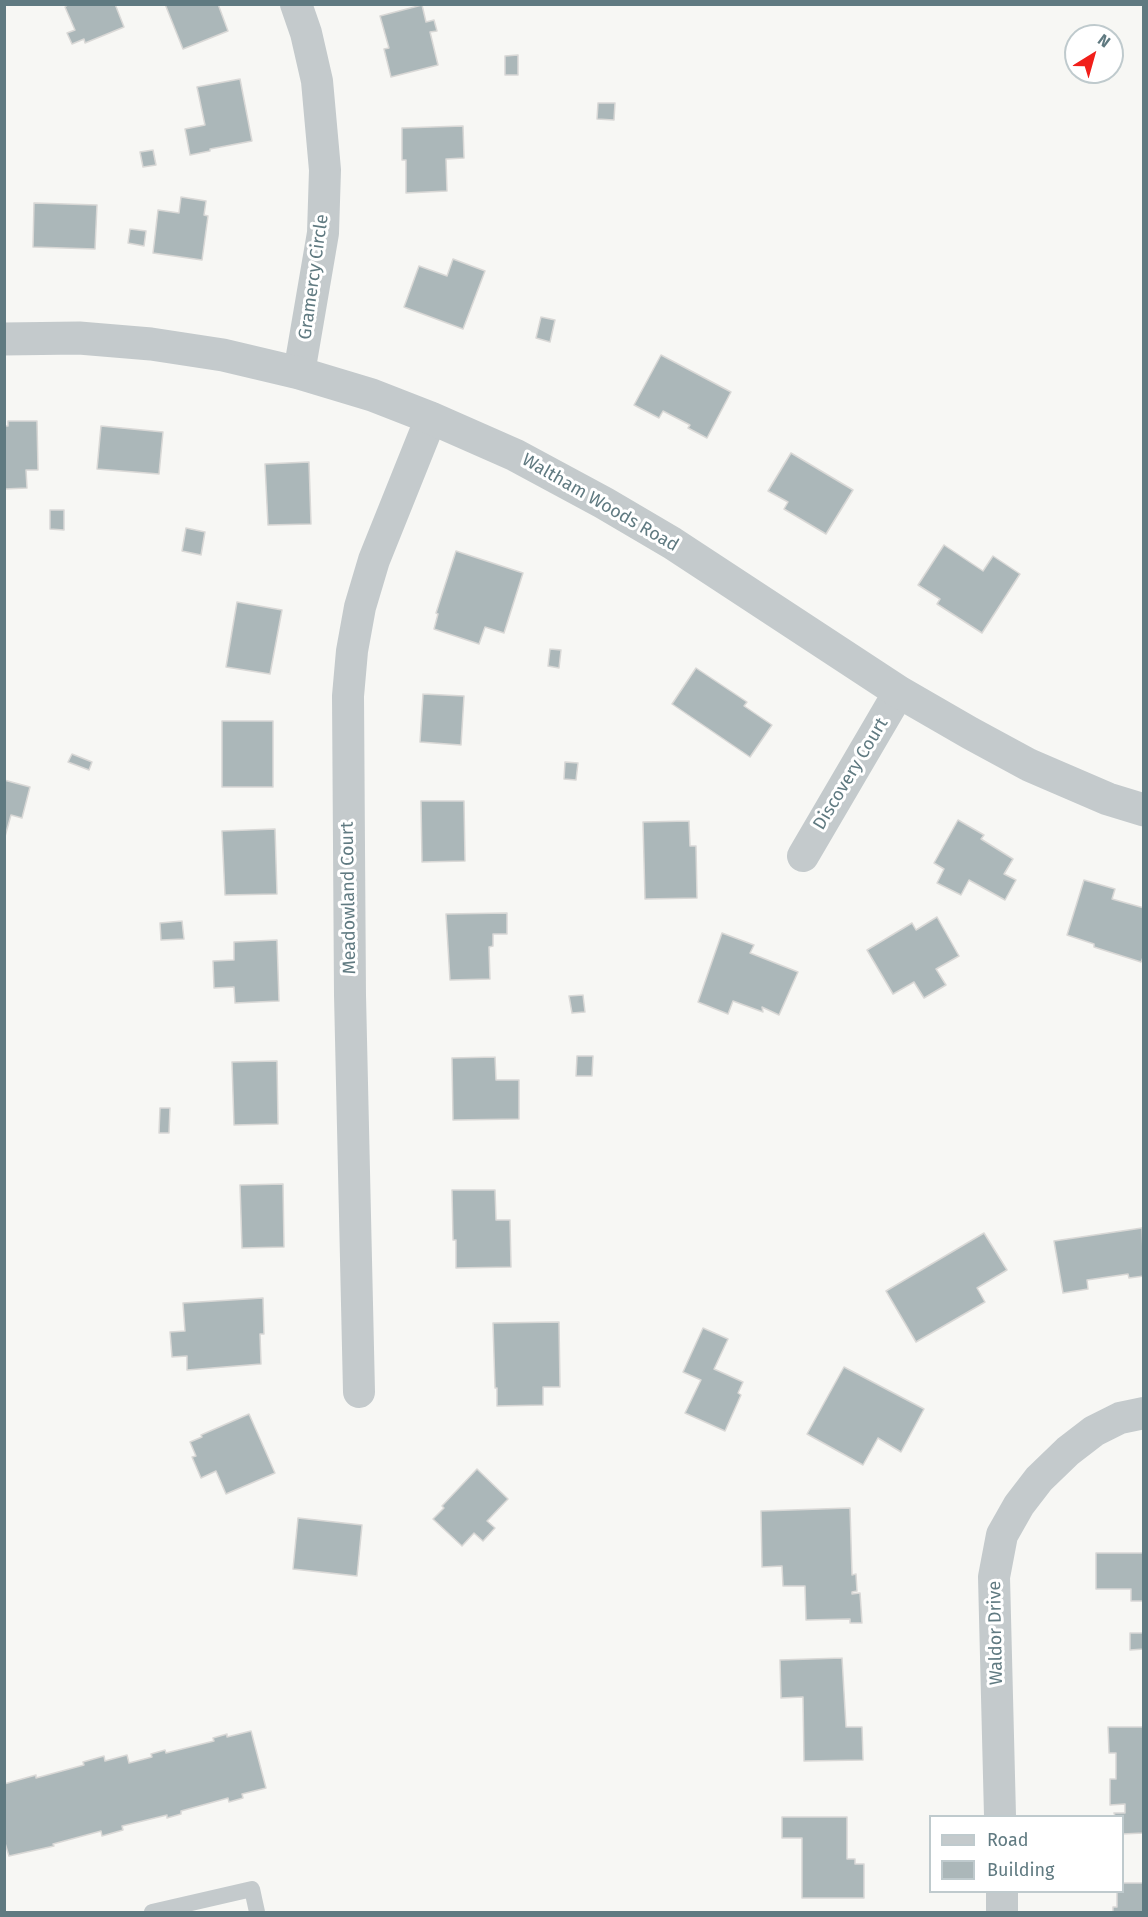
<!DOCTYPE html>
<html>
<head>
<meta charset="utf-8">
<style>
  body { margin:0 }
  #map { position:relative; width:1148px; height:1917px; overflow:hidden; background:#f7f7f4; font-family:"Fira Sans",sans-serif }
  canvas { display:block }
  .frame { position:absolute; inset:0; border:6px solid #607a81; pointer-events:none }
  .legend { position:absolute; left:929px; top:1815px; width:195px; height:78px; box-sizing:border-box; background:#fff; border:2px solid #bfcacd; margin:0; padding:8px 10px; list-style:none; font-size:18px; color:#607a81 }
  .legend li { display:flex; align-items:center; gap:12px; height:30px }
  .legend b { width:30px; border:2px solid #bfcacd }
  .north { position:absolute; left:1064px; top:24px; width:60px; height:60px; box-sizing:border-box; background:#fff; border:2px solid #bfcacd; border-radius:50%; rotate:37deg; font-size:16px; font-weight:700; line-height:24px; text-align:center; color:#607a81 }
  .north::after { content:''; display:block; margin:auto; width:21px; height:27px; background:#f11f1a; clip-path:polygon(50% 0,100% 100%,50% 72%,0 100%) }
</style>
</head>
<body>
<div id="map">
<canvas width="1148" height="1917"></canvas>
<div class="frame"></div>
<ul class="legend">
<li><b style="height:8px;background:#c4cacc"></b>Road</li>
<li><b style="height:16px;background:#abb7b9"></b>Building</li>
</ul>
<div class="north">N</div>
</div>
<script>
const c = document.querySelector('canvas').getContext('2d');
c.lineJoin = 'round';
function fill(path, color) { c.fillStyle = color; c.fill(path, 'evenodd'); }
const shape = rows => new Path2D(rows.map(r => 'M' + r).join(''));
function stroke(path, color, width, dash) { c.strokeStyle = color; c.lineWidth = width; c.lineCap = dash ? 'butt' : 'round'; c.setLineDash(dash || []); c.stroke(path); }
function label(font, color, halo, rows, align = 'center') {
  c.font = font + ' "Fira Sans",sans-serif'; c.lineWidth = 6; c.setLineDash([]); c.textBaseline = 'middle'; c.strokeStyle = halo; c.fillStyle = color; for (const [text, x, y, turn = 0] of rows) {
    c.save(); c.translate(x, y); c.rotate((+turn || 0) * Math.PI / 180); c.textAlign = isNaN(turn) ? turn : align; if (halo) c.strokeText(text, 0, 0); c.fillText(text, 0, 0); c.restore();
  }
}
const building = shape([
  [69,4,115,4,124,27,85,43,84,39,72,44,67,33,75,30,65,7,69,4],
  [165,4,218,4,228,31,183,49,165,4],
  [422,5,426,22,434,20,437,31,430,32,438,65,391,77,384,49,389,48,380,16,422,5],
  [518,55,518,75,505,75,505,56,518,55],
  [240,79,252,141,210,149,210,151,190,155,185,129,205,125,197,87,240,79],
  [598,103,615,103,614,120,597,119,598,103],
  [463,126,464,158,446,159,447,191,406,193,406,160,402,160,402,128,463,126],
  [153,150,156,165,143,167,140,152,153,150],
  [181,197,206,201,204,215,208,216,202,260,153,253,158,210,179,213,181,197],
  [34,203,97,205,95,249,33,247,34,203],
  [130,229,146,231,144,246,128,243,130,229],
  [453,259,485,271,463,329,404,307,419,266,447,276,453,259],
  [541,317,555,320,550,342,536,338,541,317],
  [661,355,731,392,707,438,688,428,690,425,663,411,659,418,634,405,661,355],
  [8,421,37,421,38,470,26,470,27,488,4,489,4,426,8,426,8,421],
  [101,426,163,432,159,474,97,469,101,426],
  [791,453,853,490,826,534,784,509,788,502,768,491,791,453],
  [309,462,311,524,268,525,265,464,309,462],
  [50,510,64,510,64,530,50,529,50,510],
  [186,528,205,532,201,555,182,551,186,528],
  [944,545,983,571,993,556,1020,574,982,633,937,604,940,599,918,585,944,545],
  [456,551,523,573,504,633,485,627,479,644,434,629,438,614,436,613,456,551],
  [237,602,282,610,270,674,226,667,237,602],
  [550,649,561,650,559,668,548,666,550,649],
  [696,668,747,702,744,706,772,725,750,757,672,704,696,668],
  [423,694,464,696,461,745,420,742,423,694],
  [222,721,273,721,273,787,222,787,222,721],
  [72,754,92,762,89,770,68,762,72,754],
  [565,762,578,763,576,780,564,779,565,762],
  [4,780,30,787,22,818,11,815,4,840,4,780],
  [421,801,464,801,465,861,422,862,421,801],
  [958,820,984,835,981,839,1013,859,1004,874,1016,880,1005,900,969,880,961,895,937,883,944,869,934,863,958,820],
  [689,821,690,846,696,846,697,898,645,899,643,822,689,821],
  [275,829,277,894,225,895,222,831,275,829],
  [1084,880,1115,889,1112,899,1144,908,1144,955,1141,962,1094,947,1094,944,1067,935,1084,880],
  [507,913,507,934,493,934,493,946,489,947,490,979,450,980,446,914,507,913],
  [937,917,959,956,936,969,946,985,924,998,914,982,893,994,867,950,912,923,916,930,937,917],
  [182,921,184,939,161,940,160,923,182,921],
  [722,933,754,945,750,953,798,972,779,1015,762,1007,763,1012,733,1001,728,1014,698,1002,722,933],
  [277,940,279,1001,235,1003,234,987,214,988,213,961,234,960,234,942,277,940],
  [583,995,585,1012,572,1013,569,996,583,995],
  [577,1056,593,1056,592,1076,576,1076,577,1056],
  [495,1057,496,1080,519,1080,519,1119,453,1120,452,1058,495,1057],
  [277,1061,278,1124,234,1125,232,1062,277,1061],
  [160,1108,170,1108,169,1133,159,1133,160,1108],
  [283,1184,284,1247,242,1248,240,1185,283,1184],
  [452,1190,495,1190,496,1220,510,1220,511,1267,456,1268,456,1240,453,1240,452,1190],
  [1142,1228,1144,1276,1129,1278,1128,1274,1087,1280,1088,1289,1063,1293,1054,1241,1142,1228],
  [984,1233,1007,1270,977,1288,985,1302,916,1342,886,1291,984,1233],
  [263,1298,264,1334,260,1334,261,1364,187,1370,187,1356,172,1357,170,1332,185,1331,183,1303,263,1298],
  [559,1322,560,1387,543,1387,543,1405,497,1406,497,1388,495,1388,493,1323,559,1322],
  [703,1328,728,1339,714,1369,743,1382,738,1393,741,1395,725,1431,685,1413,701,1380,683,1372,703,1328],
  [844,1367,924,1409,901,1452,878,1438,863,1465,807,1434,844,1367],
  [249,1414,275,1473,226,1494,216,1471,201,1478,192,1457,196,1456,190,1442,202,1437,201,1435,249,1414],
  [477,1469,508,1499,487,1521,495,1528,483,1541,474,1533,462,1546,433,1519,444,1508,442,1506,477,1469],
  [850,1508,852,1575,856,1574,857,1591,852,1592,852,1594,860,1593,862,1623,850,1623,850,1619,806,1620,805,1586,783,1586,782,1566,762,1567,761,1511,850,1508],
  [298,1518,362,1525,357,1576,293,1569,298,1518],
  [1096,1553,1144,1553,1144,1601,1131,1601,1131,1589,1096,1589,1096,1553],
  [1130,1633,1144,1633,1144,1649,1130,1650,1130,1633],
  [842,1658,846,1727,862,1727,863,1760,804,1761,803,1697,781,1698,780,1660,842,1658],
  [1108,1727,1144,1727,1144,1833,1122,1834,1122,1816,1115,1816,1114,1813,1125,1813,1125,1804,1110,1805,1110,1779,1116,1779,1116,1753,1109,1753,1108,1727],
  [251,1731,266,1788,242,1794,243,1798,229,1802,228,1798,181,1811,181,1814,167,1818,167,1815,122,1826,123,1830,102,1836,101,1831,53,1844,54,1846,9,1856,4,1840,4,1784,36,1775,36,1778,84,1765,83,1762,104,1756,105,1761,127,1755,129,1763,152,1757,151,1754,165,1750,166,1753,214,1741,213,1738,227,1734,227,1737,251,1731],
  [782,1817,847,1817,847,1859,855,1859,855,1864,864,1864,864,1898,802,1898,802,1838,782,1838,782,1817],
  [1122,1883,1144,1883,1144,1912,1113,1912,1113,1907,1117,1907,1117,1892,1122,1892,1122,1883]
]);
const service = shape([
  [152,1912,252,1889,257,1912]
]);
const minor = shape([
  [296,4,306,33,317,81,325,170,323,233,299,373],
  [803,856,899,692],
  [359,1392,350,995,348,696,352,651,360,607,374,560,431,418],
  [1000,1816,994,1577,1002,1535,1019,1505,1039,1479,1068,1451,1094,1431,1120,1418,1144,1413],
  [1002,1892,1002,1912]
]);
const tertiary = shape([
  [4,339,79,338,151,344,223,355,299,373,372,395,431,418,515,455,604,503,672,543,899,692,970,733,1029,765,1108,799,1144,810]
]);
const streetNames = [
  ["Gramercy Circle",314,277,-82],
  ["Waltham Woods Road",600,503,30],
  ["Discovery Court",851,774,-59],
  ["Meadowland Court",349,898,-91],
  ["Waldor Drive",996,1633,-91]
];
fill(building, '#abb7b9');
stroke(building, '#d9d8d6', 1.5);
stroke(service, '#c4cacc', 16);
stroke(minor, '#c4cacc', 32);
stroke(tertiary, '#c4cacc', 33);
label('18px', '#607a81', '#fff', streetNames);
</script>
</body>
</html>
